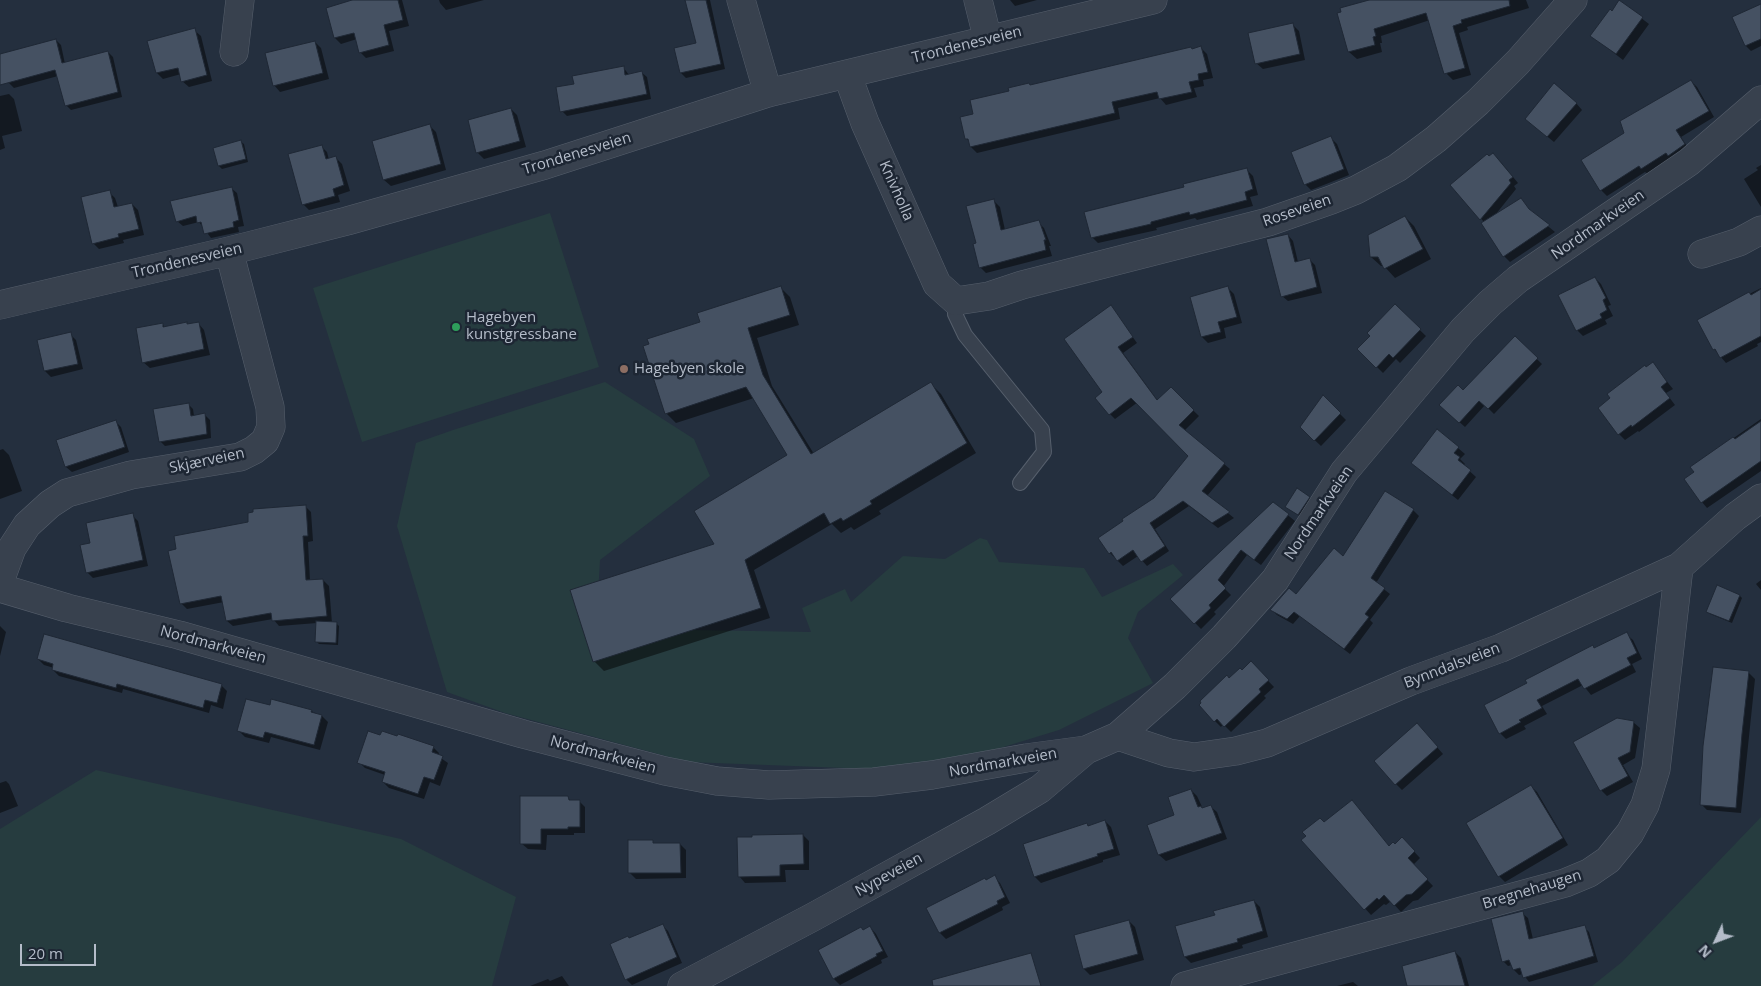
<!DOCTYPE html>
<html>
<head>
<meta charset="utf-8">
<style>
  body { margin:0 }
  #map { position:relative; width:1761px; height:986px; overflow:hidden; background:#242f3e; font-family:"Open Sans",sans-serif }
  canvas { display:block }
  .north { position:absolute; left:1691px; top:916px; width:50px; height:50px; -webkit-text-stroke:4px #1d2633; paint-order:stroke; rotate:227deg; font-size:14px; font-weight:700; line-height:20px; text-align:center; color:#b4bcc9 }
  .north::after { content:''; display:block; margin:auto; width:18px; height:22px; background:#b4bcc9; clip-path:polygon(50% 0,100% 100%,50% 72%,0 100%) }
  .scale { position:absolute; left:20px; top:944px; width:76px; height:22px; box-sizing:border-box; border:2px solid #b4bcc9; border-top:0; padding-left:6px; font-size:15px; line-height:18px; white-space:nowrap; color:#b4bcc9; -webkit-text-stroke:4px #1d2633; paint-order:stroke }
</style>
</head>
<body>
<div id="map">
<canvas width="1761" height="986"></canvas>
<div class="north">N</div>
<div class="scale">20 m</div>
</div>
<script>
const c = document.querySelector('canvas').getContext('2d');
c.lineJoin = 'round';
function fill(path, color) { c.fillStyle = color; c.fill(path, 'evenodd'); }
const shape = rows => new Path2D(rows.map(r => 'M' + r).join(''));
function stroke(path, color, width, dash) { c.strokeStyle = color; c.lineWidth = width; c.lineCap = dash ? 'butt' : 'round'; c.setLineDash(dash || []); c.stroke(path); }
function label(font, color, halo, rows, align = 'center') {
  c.font = font + ' "Open Sans",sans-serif'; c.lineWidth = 5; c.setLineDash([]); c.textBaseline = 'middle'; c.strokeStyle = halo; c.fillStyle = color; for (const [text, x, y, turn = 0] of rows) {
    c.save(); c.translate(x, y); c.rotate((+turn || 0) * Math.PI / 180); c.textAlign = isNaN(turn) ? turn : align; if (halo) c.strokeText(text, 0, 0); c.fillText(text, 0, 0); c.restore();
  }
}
const green = shape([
  [550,213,599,367,362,442,313,288],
  [605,382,694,439,710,476,600,560,597,613,637,629,811,632,802,608,845,589,851,602,903,556,945,559,980,538,987,540,999,562,1084,568,1102,597,1173,564,1183,575,1138,612,1128,638,1153,683,1059,730,925,771,688,762,505,713,447,692,397,526,416,443,453,430],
  [96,770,401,839,516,897,492,986,0,986,0,829],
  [1761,817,1761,986,1592,986,1622,962]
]);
const shadow = shape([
  [357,0,402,0,409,26,389,31,394,51,366,58,360,52,357,39,341,44,335,38],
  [439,0,484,0,446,10,440,3],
  [686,0,710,0,725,69,686,78,681,73,697,44],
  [1010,0,1037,0,1015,6],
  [1390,0,1526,0,1529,8,1467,27,1468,30,1459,33,1471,75,1453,80,1446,73,1430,20,1381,36,1382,43,1380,43,1382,52,1357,59,1349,52],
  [1620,2,1649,24,1623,60,1592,36],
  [1761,6,1761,46,1751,51,1746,46],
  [1293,25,1299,31,1305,60,1263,69,1256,63],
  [194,30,201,36,212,81,189,87,182,81,181,74,163,79,157,73,148,42],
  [56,40,61,45,65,64,108,52,113,57,122,97,71,110,66,105,58,76,14,88,9,83,2,55],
  [315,42,321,48,329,79,280,92,274,85],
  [1201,48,1207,54,1213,78,1203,80,1204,86,1194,88,1197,97,1166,105,1160,98,1118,108,1120,119,977,153,971,147,970,142,967,139,975,115,1031,86],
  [623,67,629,75,641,72,647,77,651,99,567,116,562,111,575,85],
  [1691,81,1697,87,1714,117,1681,137,1690,151,1648,174,1645,172,1607,196,1601,190,1625,134],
  [9,94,14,99,22,131,2,136,5,148,0,150,0,96],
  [1576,103,1582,110,1554,142,1533,125],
  [511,109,517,115,526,147,484,159,478,153],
  [430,126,436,132,446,170,391,186,384,180,374,142],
  [1331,138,1337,144,1349,175,1311,190,1305,184],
  [241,142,244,144,248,162,222,169,219,166,215,148],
  [321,146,327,152,329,160,336,158,342,164,350,191,338,195,340,202,309,210,303,204],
  [1499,160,1518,183,1514,186,1516,189,1496,214,1521,199,1532,213,1555,232,1510,262,1504,256,1484,222,1452,185],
  [1761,165,1761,207,1744,179,1758,170,1756,168],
  [1247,170,1253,176,1258,195,1250,197,1253,206,1197,220,1195,218,1156,228,1157,230,1098,243,1092,237],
  [231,188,237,193,244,226,238,227,239,232,211,238,199,222,183,226,177,221],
  [109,192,115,198,118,207,132,204,138,210,144,235,123,240,124,243,99,249,93,243],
  [993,200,1000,207,1005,230,1038,222,1044,228,1051,246,1049,246,1052,256,986,273,980,267,977,244],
  [1405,217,1414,226,1431,259,1395,278,1384,266,1381,266,1371,257],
  [1288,235,1293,241,1298,262,1309,259,1315,265,1322,293,1288,301,1282,296],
  [1595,278,1601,284,1611,305,1608,306,1613,316,1605,320,1607,324,1583,336,1577,330],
  [780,287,790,297,799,325,757,338,772,386,814,454,931,384,941,394,976,453,879,511,881,514,854,530,851,527,841,533,832,524,754,570,770,618,604,671,594,661,716,544,789,456,754,398,676,423,666,413,702,322],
  [1228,288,1234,294,1242,323,1224,328,1226,338,1208,343,1202,337],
  [1761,288,1761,342,1757,344,1758,346,1726,363,1714,349,1699,320],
  [1395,306,1426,336,1400,363,1396,359,1383,373,1359,349],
  [1111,307,1137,343,1123,353,1158,401,1171,389,1199,416,1184,431,1230,469,1207,496,1234,518,1218,528,1189,506,1155,529,1169,551,1147,566,1138,556,1123,566,1110,553,1190,456,1138,402,1115,419,1110,414,1104,393],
  [198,323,204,330,210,355,150,368,143,362,162,324,166,328,187,324,189,325],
  [70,334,76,340,83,369,51,377,45,371],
  [1515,338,1542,364,1494,414,1485,405,1465,427,1446,410],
  [1652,363,1673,389,1666,393,1675,405,1639,432,1638,431,1625,440,1619,434,1646,368],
  [1323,397,1346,420,1321,446,1301,427],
  [188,404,193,409,194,416,205,415,210,420,211,438,165,446,160,441],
  [1761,419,1761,471,1707,508,1702,502,1696,472,1692,467],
  [115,421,121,427,129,452,72,472,66,467,57,440],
  [1438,431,1465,454,1460,459,1465,464,1464,466,1476,477,1458,500,1419,469],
  [3,449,9,455,22,491,0,499,0,450],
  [1385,492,1413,510,1419,516,1376,583,1390,594,1370,620,1373,623,1350,654,1300,616,1293,624,1277,615,1272,610,1296,596,1344,558],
  [1309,498,1312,500,1301,517,1289,509],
  [1274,504,1295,521,1261,565,1247,555,1223,587,1231,595,1214,612,1216,614,1201,629,1172,599],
  [305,506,311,512,313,541,308,542,310,581,323,580,329,586,332,623,336,623,339,626,338,645,319,644,316,641,317,623,279,626,273,619,233,626,227,621,224,602,187,609,181,603,249,523],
  [132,515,138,521,148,566,93,578,87,572],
  [1761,580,1761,590,1756,584],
  [1740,596,1742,598,1732,623,1710,614,1707,611],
  [0,626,6,632,0,656],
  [1626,634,1633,640,1642,659,1632,664,1636,672,1591,695,1583,685,1542,706,1547,714,1524,726,1526,729,1506,739,1500,733,1486,706],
  [38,659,221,685,227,691,223,709,211,705,209,713,123,689,122,693,59,676,53,670,54,668,44,665],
  [1251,663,1274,687,1264,696,1266,698,1231,732,1223,724,1221,727,1215,721,1230,680,1242,672],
  [1748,672,1755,679,1741,813,1707,810,1701,804],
  [270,707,311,711,322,716,328,722,320,750,271,737,269,743,245,737,239,731],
  [1633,722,1640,728,1635,758,1623,765,1633,782,1607,796,1601,790],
  [1423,731,1443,754,1402,790,1396,784],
  [433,747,439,753,438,756,448,763,440,786,430,782,424,799,389,788,383,782,385,775,365,768,359,762],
  [6,781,9,784,18,806,0,813,0,783],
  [1531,786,1537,792,1568,845,1505,882,1499,876],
  [1191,790,1197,796,1203,809,1210,806,1217,812,1227,839,1166,861,1159,855,1176,816],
  [568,798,571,801,579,801,585,807,585,833,574,833,574,835,547,835,546,850,528,849,521,843],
  [1105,821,1111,827,1120,855,1103,860,1103,862,1041,883,1035,877,1087,824,1089,826],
  [1324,824,1389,847,1408,845,1420,858,1413,865,1433,886,1418,900,1413,901,1401,912,1391,901,1386,905,1384,904,1371,915,1303,840],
  [803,835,809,841,809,870,785,870,786,882,745,883,739,876],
  [652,842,655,844,680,844,686,850,686,878,636,879,629,872],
  [994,877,1000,883,1010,903,1002,907,1003,910,946,939,940,933,928,908],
  [1254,901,1260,907,1268,937,1242,945,1243,948,1191,963,1185,957,1216,916],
  [1522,913,1528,918,1533,939,1584,927,1589,932,1598,962,1529,982,1523,974,1519,975,1514,970,1512,965,1508,966,1503,961],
  [1129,921,1135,927,1144,960,1090,975,1084,969],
  [662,925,668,931,682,963,632,985,626,979],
  [870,927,876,934,888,957,881,960,882,963,840,985,834,979,819,951],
  [1455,952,1461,958,1469,986,1409,986],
  [562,976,569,986,530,986,548,979,550,981],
  [1353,982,1358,986,1337,986]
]);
const building = shape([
  [352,0,398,0,403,20,384,25,389,45,359,53,354,33,334,38,326,8,352,0],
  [685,0,706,0,721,64,680,73,674,48,696,43,685,0],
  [1369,0,1509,0,1510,6,1461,20,1462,23,1453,26,1465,68,1444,74,1426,13,1374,29,1376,36,1373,37,1375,45,1348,52,1337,13,1341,12,1340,8,1369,0],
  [1619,0,1643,17,1616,54,1590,36,1610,9,1612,11,1619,0],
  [1761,4,1761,39,1745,46,1732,17,1761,4],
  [1293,23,1300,54,1255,64,1248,33,1293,23],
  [195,28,207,75,181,82,178,68,156,73,147,41,195,28],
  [56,39,62,63,108,51,118,92,65,106,55,70,0,85,0,54,56,39],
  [315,41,323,73,273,86,265,53,315,41],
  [1201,46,1208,72,1198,74,1199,80,1189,82,1192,92,1159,99,1157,92,1112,102,1115,113,970,147,968,139,965,139,960,117,973,114,970,100,1009,91,1008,88,1029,83,1030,85,1191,47,1192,49,1201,46],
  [624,66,625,75,642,71,647,94,560,112,556,87,574,84,572,76,624,66],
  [1691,80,1709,111,1676,130,1685,144,1668,156,1666,153,1641,169,1639,166,1600,191,1581,160,1624,133,1620,121,1691,80],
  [1554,83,1577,103,1547,137,1525,119,1554,83],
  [511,108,520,141,476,153,468,120,511,108],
  [430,124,441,164,383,180,372,141,430,124],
  [1331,136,1344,169,1304,185,1291,152,1331,136],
  [241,140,246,159,218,166,213,148,241,140],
  [322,145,326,159,336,156,344,185,333,189,335,196,302,205,288,154,322,145],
  [1493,153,1513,177,1509,180,1511,183,1480,220,1450,185,1487,154,1489,156,1493,153],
  [1247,168,1253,189,1245,192,1247,200,1190,215,1189,212,1151,222,1151,224,1091,238,1084,212,1184,187,1183,184,1247,168],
  [232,187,239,220,233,222,234,227,204,234,201,222,197,223,196,216,176,222,170,201,232,187],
  [110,190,114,207,132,203,139,229,118,234,119,237,92,244,81,197,110,190],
  [1521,198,1529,209,1550,225,1503,257,1481,223,1521,198],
  [994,199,1001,230,1039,220,1046,240,1044,240,1046,250,979,268,973,244,976,243,966,206,994,199],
  [1405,216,1423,249,1384,269,1378,257,1370,257,1368,235,1405,216],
  [1288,234,1295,262,1310,258,1317,287,1281,297,1266,239,1288,234],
  [1595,277,1606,298,1603,300,1607,310,1600,314,1602,318,1576,331,1558,295,1595,277],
  [781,286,790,315,748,328,763,375,811,454,931,382,967,443,870,501,872,504,843,521,841,518,830,524,824,513,745,560,761,608,593,662,570,590,714,544,694,511,787,455,746,387,665,414,643,346,649,344,647,339,700,322,697,313,781,286],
  [1228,286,1237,317,1218,322,1221,332,1201,337,1190,297,1228,286],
  [1761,289,1761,336,1720,358,1715,349,1713,350,1697,320,1749,292,1751,295,1761,289],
  [1395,304,1421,329,1393,358,1389,354,1376,368,1357,349,1370,336,1367,333,1395,304],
  [1111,305,1133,337,1118,347,1157,400,1171,387,1194,410,1179,425,1225,463,1202,491,1230,512,1212,523,1183,501,1150,523,1165,546,1141,562,1133,550,1117,561,1111,552,1109,554,1098,538,1123,521,1122,519,1154,498,1188,456,1131,398,1109,415,1095,398,1102,392,1064,339,1111,305],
  [187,322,187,324,199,322,204,349,142,363,136,328,163,323,163,327,187,322],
  [71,332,78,364,44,371,37,340,71,332],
  [1515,336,1538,358,1488,409,1479,401,1459,423,1439,405,1458,385,1463,390,1515,336],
  [1653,362,1667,382,1661,387,1670,398,1632,427,1631,425,1618,435,1598,408,1610,398,1607,394,1645,365,1646,367,1653,362],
  [1323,395,1341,413,1314,441,1300,427,1323,395],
  [189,403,191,416,205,413,207,434,159,442,153,409,189,403],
  [116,420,125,447,65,467,56,440,116,420],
  [1761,421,1761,461,1701,503,1684,479,1694,472,1690,467,1733,437,1735,439,1761,421],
  [1437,429,1459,447,1454,453,1460,457,1458,460,1471,470,1452,495,1411,463,1437,429],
  [1297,488,1310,497,1298,515,1285,507,1297,488],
  [1385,491,1414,509,1371,578,1385,588,1365,614,1369,617,1344,649,1294,612,1287,619,1270,610,1289,588,1296,594,1334,548,1343,556,1385,491],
  [1273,502,1289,514,1254,560,1241,550,1218,580,1226,588,1209,605,1211,608,1194,624,1170,599,1273,502],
  [306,505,308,536,303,536,306,580,323,579,327,616,272,621,271,613,226,621,221,596,180,604,168,551,176,549,174,536,248,522,248,513,253,512,253,509,306,505],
  [133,513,143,560,86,573,80,545,90,543,86,523,133,513],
  [1717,585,1740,595,1729,621,1706,612,1717,585],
  [316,621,337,622,336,643,315,642,316,621],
  [1627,632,1637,653,1627,658,1631,665,1584,689,1578,679,1537,700,1542,708,1519,720,1521,722,1499,734,1484,705,1527,683,1525,680,1593,645,1594,648,1627,632],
  [44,634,222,684,217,703,205,700,203,708,117,684,116,688,52,670,53,664,37,659,44,634],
  [1251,661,1269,680,1259,689,1261,692,1224,727,1217,719,1214,722,1199,705,1201,703,1200,701,1227,675,1229,678,1240,668,1242,670,1251,661],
  [1713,667,1749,671,1742,734,1736,808,1700,805,1703,746,1713,667],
  [246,699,270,705,271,699,312,710,311,712,322,715,314,745,265,732,263,738,237,731,246,699],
  [1617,718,1634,721,1630,752,1618,758,1628,776,1600,791,1573,742,1617,718],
  [1417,723,1438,747,1395,785,1374,761,1417,723],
  [368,731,380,735,382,731,397,736,398,734,434,746,432,752,443,756,434,780,424,777,418,794,382,782,385,772,357,763,368,731],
  [1531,785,1563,838,1498,877,1466,823,1531,785],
  [1191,789,1198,807,1201,806,1202,808,1211,805,1222,833,1158,855,1147,825,1174,815,1168,797,1191,789],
  [520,796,568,796,569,800,580,800,580,827,568,827,568,829,541,829,541,844,520,844,520,796],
  [1352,800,1389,846,1393,842,1395,844,1402,837,1415,851,1408,858,1428,879,1412,894,1406,895,1394,906,1384,895,1379,900,1377,898,1364,910,1301,840,1306,836,1302,832,1320,818,1324,822,1352,800],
  [1105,820,1114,849,1097,854,1098,856,1034,877,1023,844,1087,823,1088,826,1105,820],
  [803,834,804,864,780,865,780,876,738,877,737,837,752,837,752,835,803,834],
  [628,840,653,840,653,843,680,843,681,873,628,873,628,840],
  [995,875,1005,897,997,901,998,904,939,933,926,908,985,878,986,880,995,875],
  [1254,900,1263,931,1237,939,1238,942,1184,957,1175,926,1215,915,1213,911,1254,900],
  [1523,911,1529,939,1585,925,1594,956,1523,978,1520,968,1513,970,1509,960,1502,962,1491,919,1523,911],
  [1129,920,1138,954,1083,969,1074,935,1129,920],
  [663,924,677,957,625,980,610,944,628,936,629,938,663,924],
  [870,926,883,951,876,954,877,956,833,979,818,950,861,927,863,930,870,926],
  [1455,951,1465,986,1407,986,1402,966,1455,951],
  [1031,953,1041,986,933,986,932,980,1031,953]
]);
const service = shape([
  [956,301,955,314,965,335,1042,430,1044,452,1020,483]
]);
const minor = shape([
  [741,0,768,93],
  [978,0,988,40],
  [234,52,240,0],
  [847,74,865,123,937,284,956,301,989,296,1022,285,1268,222,1331,200,1356,190,1397,168,1436,139,1478,102,1518,62,1573,0],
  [1702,254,1739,242,1761,230],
  [0,305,229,251,347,221,545,165,768,93,1153,0],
  [0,581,12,548,27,525,50,504,67,493,131,475,240,457,254,450,265,441,271,427,270,407,229,251],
  [0,588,67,608,179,635,523,734,665,771,717,781,769,785,874,782,932,775,1026,758,1086,750,1118,736,1175,686,1224,637,1275,580,1344,472,1463,330,1490,303,1518,279,1689,162,1761,100],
  [1118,736,1169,753,1194,757,1236,751,1267,743,1411,681,1501,648,1679,567,1735,517,1761,498],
  [682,986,813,917,987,821,1040,789,1086,750],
  [1185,986,1565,883,1589,873,1608,860,1630,833,1645,805,1656,769,1679,567]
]);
const markers = [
  [456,327,5,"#2e9e5b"],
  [624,369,5,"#8d6e63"]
];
const streetNames = [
  ["Trondenesveien",967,45,-14],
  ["Trondenesveien",577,154,-17],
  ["Knivholla",896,191,66],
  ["Roseveien",1297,211,-19],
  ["Nordmarkveien",1598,225,-35],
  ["Trondenesveien",187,261,-13],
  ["Skjærveien",207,461,-12],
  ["Nordmarkveien",1319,513,-56],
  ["Nordmarkveien",213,645,15],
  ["Bynndalsveien",1452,666,-21],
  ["Nordmarkveien",603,755,15],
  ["Nordmarkveien",1003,763,-10],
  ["Nypeveien",889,875,-29],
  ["Bregnehaugen",1532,890,-17]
];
const poiNames = [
  ["Hagebyen",466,318],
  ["kunstgressbane",466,335],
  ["Hagebyen skole",634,369]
];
fill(green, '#263c3f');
fill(shadow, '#0007');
fill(building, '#455162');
stroke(building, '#1f2835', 1);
stroke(service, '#565f6c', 16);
stroke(minor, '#565f6c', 29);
stroke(service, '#38414e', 14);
stroke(minor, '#38414e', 28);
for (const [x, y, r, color] of markers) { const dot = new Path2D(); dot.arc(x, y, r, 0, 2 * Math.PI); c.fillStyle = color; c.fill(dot); stroke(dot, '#1d2633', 2); }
label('15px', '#b4bcc9', '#1d2633', streetNames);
label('15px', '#b4bcc9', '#1d2633', poiNames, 'left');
</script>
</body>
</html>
